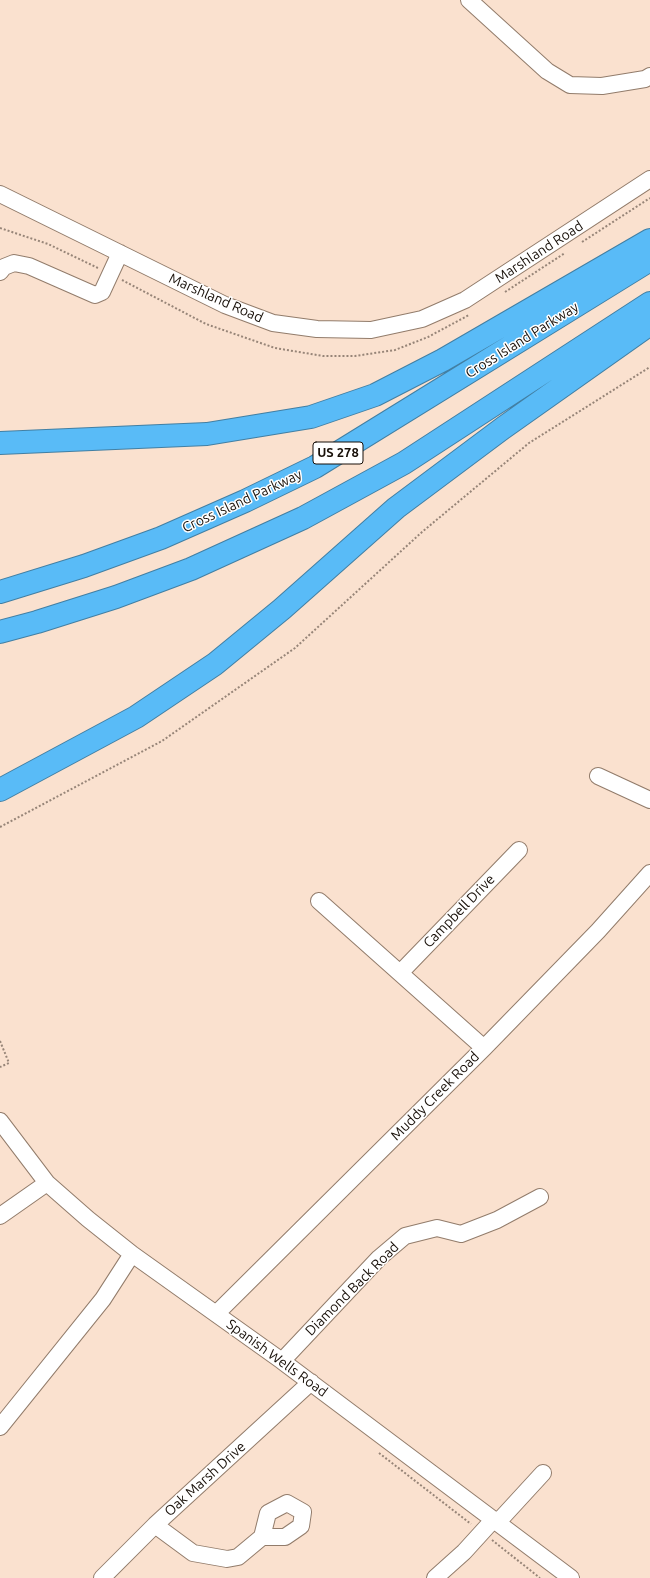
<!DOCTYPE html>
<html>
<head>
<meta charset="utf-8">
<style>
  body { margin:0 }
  canvas { display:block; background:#fae1cf }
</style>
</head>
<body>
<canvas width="650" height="1578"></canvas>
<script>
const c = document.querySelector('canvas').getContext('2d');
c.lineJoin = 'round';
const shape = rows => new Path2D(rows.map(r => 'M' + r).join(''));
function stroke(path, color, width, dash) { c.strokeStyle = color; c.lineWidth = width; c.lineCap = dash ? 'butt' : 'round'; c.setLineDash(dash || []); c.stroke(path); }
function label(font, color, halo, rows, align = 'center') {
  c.font = font + ' Ubuntu,sans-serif'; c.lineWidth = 3; c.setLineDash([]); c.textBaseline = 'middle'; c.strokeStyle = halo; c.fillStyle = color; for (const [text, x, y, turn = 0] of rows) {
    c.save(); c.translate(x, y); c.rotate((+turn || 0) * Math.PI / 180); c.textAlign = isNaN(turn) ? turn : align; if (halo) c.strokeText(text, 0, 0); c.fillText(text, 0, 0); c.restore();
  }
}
const path = shape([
  [0,228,48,244,98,268],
  [582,242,650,198],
  [122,280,206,324,275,348,323,356,355,356,395,350,428,337,469,315],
  [505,292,565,253],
  [0,827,162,741,295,648,422,532,529,443,650,367],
  [0,1041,9,1063,0,1067],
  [379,1453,471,1524],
  [492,1540,540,1578]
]);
const minor = shape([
  [469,0,547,71,570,85,602,86,645,79,650,76],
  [0,194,225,305,273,323,317,329,371,330,422,319,465,300,650,179],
  [0,272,4,267,14,263,29,266,95,295,102,292,120,253],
  [598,776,650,800],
  [319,901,484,1048],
  [400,973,519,850],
  [0,1121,47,1183,88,1219,132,1254,282,1361,571,1578],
  [0,1216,47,1183],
  [216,1314,484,1048,598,931,650,873],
  [282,1361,379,1258,405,1236,437,1228,461,1234,497,1220,540,1197],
  [0,1427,103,1299,132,1254],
  [498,1522,543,1473],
  [155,1525,193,1553,227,1559,238,1557,262,1537,285,1537,301,1526,303,1512,287,1503,268,1513,262,1537],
  [102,1578,155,1525,311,1382],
  [435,1578,464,1552,494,1519]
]);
const highway = shape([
  [0,443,207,434,311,417,375,395,443,360,650,240],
  [0,592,84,566,161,538,245,501,315,467,650,260],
  [0,632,37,622,116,597,191,569,303,518,404,463,650,303],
  [0,790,136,717,215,664,282,609,396,508,503,428,650,324]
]);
const shields = [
  [338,453,50]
];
const shieldNames = [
  ["US 278",338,453]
];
const streetNames = [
  ["Marshland Road",539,252,-33],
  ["Marshland Road",216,298,24],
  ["Cross Island Parkway",522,340,-32],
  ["Cross Island Parkway",242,501,-25],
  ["Campbell Drive",459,911,-46],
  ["Muddy Creek Road",435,1096,-45],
  ["Diamond Back Road",352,1289,-45],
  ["Spanish Wells Road",277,1358,36],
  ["Oak Marsh Drive",205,1479,-42]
];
stroke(minor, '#927c6b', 18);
stroke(highway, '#427fa3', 24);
stroke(path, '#978578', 2, [2, 2]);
stroke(minor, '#fff', 16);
stroke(highway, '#59bbf7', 22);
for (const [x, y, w] of shields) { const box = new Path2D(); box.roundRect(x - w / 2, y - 11, w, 22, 3); c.fillStyle = '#fff'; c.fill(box); stroke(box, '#170f08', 1); }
label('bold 13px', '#170f08', null, shieldNames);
label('14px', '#170f08', '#fff', streetNames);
</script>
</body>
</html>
